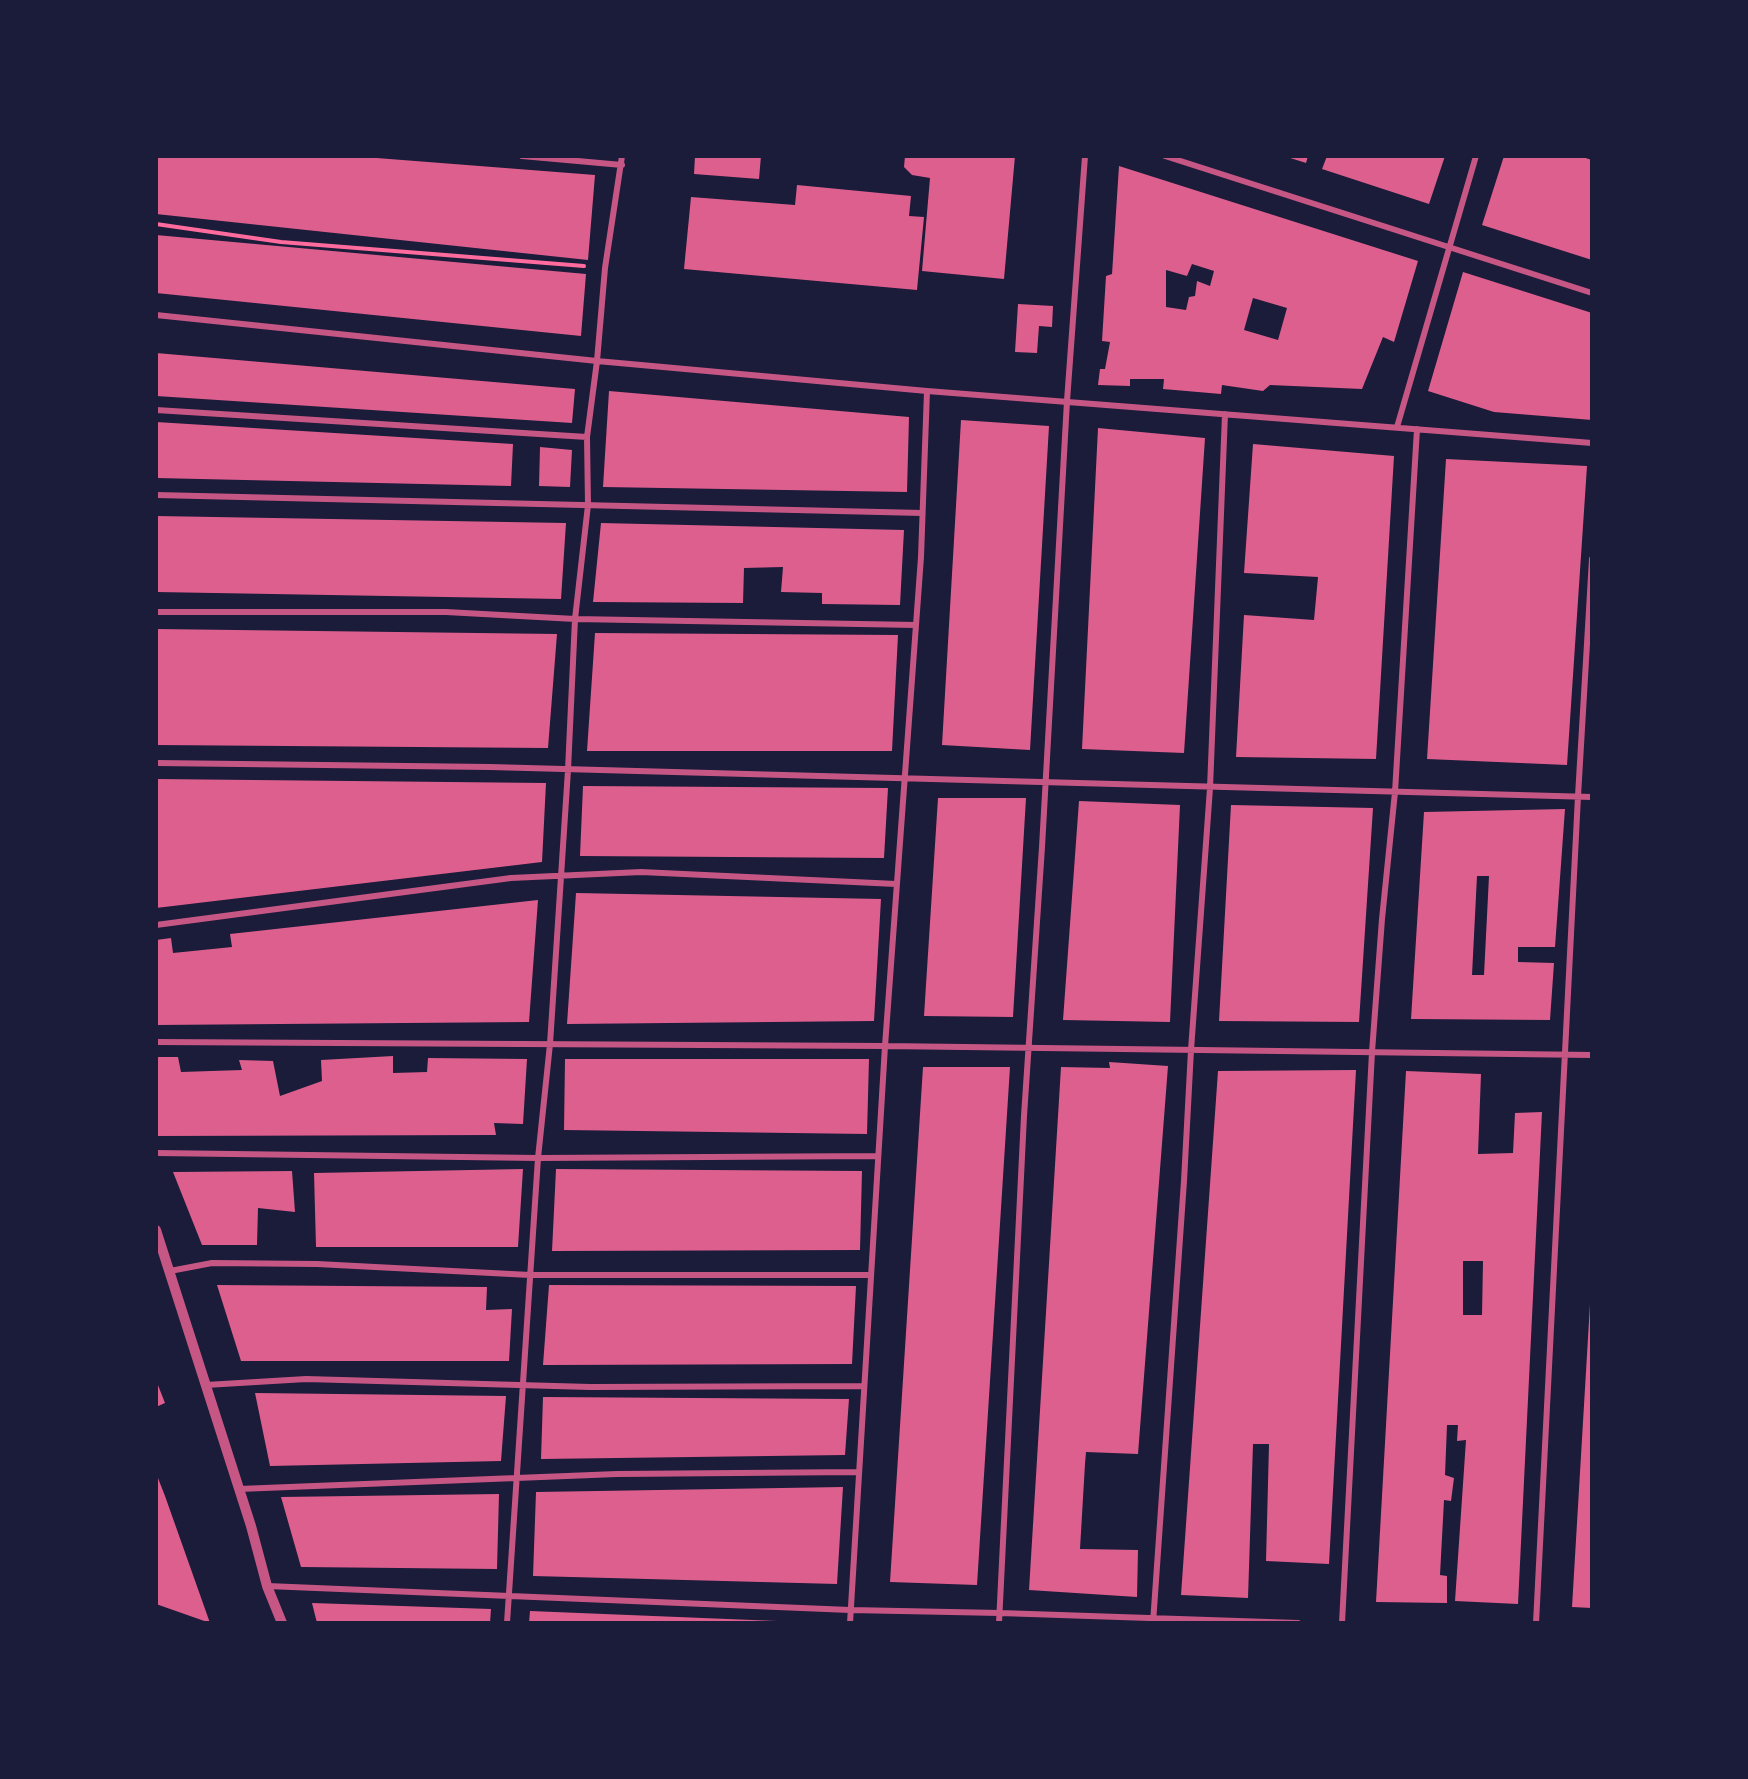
<!DOCTYPE html>
<html>
<head>
<meta charset="utf-8">
<style>
  body { margin:0 }
  #map { position:relative; width:1748px; height:1779px; overflow:hidden; background:#1b1b3a; font-family:"Playfair Display",serif }
  canvas { display:block }
  .frame { position:absolute; inset:0; border:158px solid #1b1b3a; pointer-events:none }
</style>
</head>
<body>
<div id="map">
<canvas width="1748" height="1779"></canvas>
<div class="frame"></div>
</div>
<script>
const c = document.querySelector('canvas').getContext('2d');
c.lineJoin = 'round';
function fill(path, color) { c.fillStyle = color; c.fill(path, 'evenodd'); }
const shape = rows => new Path2D(rows.map(r => 'M' + r).join(''));
function stroke(path, color, width, dash) { c.strokeStyle = color; c.lineWidth = width; c.lineCap = dash ? 'butt' : 'round'; c.setLineDash(dash || []); c.stroke(path); }
const building = shape([
  [156,156,351,156,595,175,588,260,156,214],
  [695,156,761,156,759,179,694,174],
  [905,156,1015,156,1004,279,922,271,930,178,912,175,904,167],
  [1284,156,1308,156,1306,163],
  [1327,156,1445,156,1429,204,1322,169],
  [1504,156,1579,156,1592,160,1592,260,1482,225],
  [1119,166,1418,261,1394,342,1383,337,1362,389,1270,385,1263,391,1222,385,1221,394,1163,389,1164,379,1130,379,1130,386,1098,385,1100,369,1105,369,1110,342,1102,341,1106,276,1112,274],
  [1192,264,1214,271,1210,286,1197,281,1195,296,1189,297,1186,310,1166,307,1166,270,1187,276],
  [1253,298,1287,308,1278,340,1244,330],
  [797,185,911,196,909,216,924,217,917,290,684,269,691,197,795,205],
  [156,235,586,274,581,336,156,293],
  [1463,272,1592,313,1592,420,1494,412,1428,391],
  [1018,304,1053,306,1052,327,1039,326,1037,353,1015,352],
  [156,353,575,389,572,423,156,396],
  [609,391,909,417,907,492,603,487],
  [961,420,1049,426,1030,750,942,745],
  [156,422,513,444,511,486,156,478],
  [1098,428,1205,438,1184,753,1082,749],
  [1253,444,1394,456,1376,759,1236,757,1244,615,1314,620,1318,577,1244,573],
  [540,447,572,450,570,487,539,486],
  [1446,459,1587,466,1567,765,1427,759],
  [156,516,566,523,561,599,156,592],
  [601,523,904,530,900,605,822,604,822,593,781,592,783,567,744,568,743,603,593,602],
  [156,629,557,634,548,748,156,745],
  [595,633,898,635,892,751,587,751],
  [156,779,546,783,542,862,156,908],
  [583,786,888,788,884,858,580,856],
  [938,798,1026,798,1013,1017,924,1016],
  [1079,801,1180,805,1170,1022,1063,1020],
  [1231,805,1373,808,1359,1022,1219,1021],
  [1565,809,1555,947,1518,947,1518,962,1554,963,1550,1020,1411,1019,1424,812],
  [1477,876,1489,876,1484,975,1472,975],
  [576,893,881,899,874,1021,567,1024],
  [538,900,529,1022,156,1025,156,940,171,938,173,953,232,947,230,934],
  [393,1056,393,1073,427,1072,428,1058,527,1059,523,1124,494,1123,496,1135,158,1136,156,1131,156,1057,178,1057,181,1072,242,1070,239,1060,273,1061,280,1096,322,1081,321,1060],
  [565,1059,869,1059,867,1134,564,1130],
  [1109,1062,1168,1066,1138,1454,1086,1452,1085,1464,1080,1549,1138,1550,1137,1597,1029,1590,1061,1067,1110,1068],
  [923,1067,1010,1067,977,1585,890,1582],
  [1356,1070,1329,1564,1266,1561,1269,1444,1253,1444,1248,1598,1181,1595,1218,1071],
  [1406,1071,1481,1074,1478,1154,1513,1153,1515,1113,1542,1112,1518,1604,1455,1601,1466,1440,1457,1441,1458,1425,1447,1425,1445,1475,1454,1478,1451,1501,1444,1500,1440,1575,1447,1576,1447,1603,1376,1602],
  [1463,1261,1483,1261,1482,1315,1463,1315],
  [523,1169,518,1247,316,1247,314,1173],
  [556,1169,862,1171,860,1250,552,1251],
  [292,1171,295,1212,258,1208,257,1245,202,1245,173,1172],
  [217,1285,487,1287,486,1310,512,1309,509,1361,241,1361],
  [549,1285,856,1286,852,1364,543,1365],
  [1590,1304,1592,1304,1592,1608,1572,1607],
  [156,1380,165,1403,156,1407],
  [255,1393,506,1396,501,1461,270,1466],
  [543,1397,849,1399,845,1455,541,1459],
  [156,1473,165,1496,210,1623,156,1604],
  [843,1487,837,1584,533,1576,536,1492],
  [499,1494,497,1569,301,1567,281,1497],
  [312,1603,491,1609,490,1623,317,1623],
  [530,1611,777,1621,777,1623,529,1623]
]);
const path = shape([
  [156,224,281,242,584,266]
]);
const minor = shape([
  [522,156,622,165],
  [1165,156,1592,293],
  [156,315,597,361,927,391,1592,443],
  [156,410,587,437],
  [1397,427,1476,156],
  [156,495,922,513],
  [156,612,446,612,575,619,916,625],
  [156,763,490,767,1592,797],
  [156,925,511,878,641,872,896,884],
  [156,1042,885,1046,1592,1055],
  [156,1153,538,1158,878,1156],
  [170,1271,212,1263,317,1264,530,1275,871,1275],
  [206,1385,306,1379,590,1387,864,1386],
  [239,1489,617,1474,858,1472],
  [267,1586,850,1610,1000,1613,1298,1623],
  [507,1623,538,1158,550,1044,568,770,575,619,588,505,587,437,597,361,605,268,622,156],
  [850,1623,885,1046,921,557,927,391],
  [999,1623,1024,1116,1042,847,1067,401,1085,156],
  [1153,1623,1184,1181,1191,1050,1210,788,1225,414],
  [1342,1623,1372,1052,1382,919,1395,792,1417,429],
  [1536,1623,1578,796,1592,559]
]);
const tertiary = shape([
  [156,1230,251,1526,267,1586,282,1623]
]);
fill(building, '#dd5f8e');
stroke(path, '#ff6b9d', 4);
stroke(minor, '#c65784', 6);
stroke(tertiary, '#c65784', 10);
</script>
</body>
</html>
